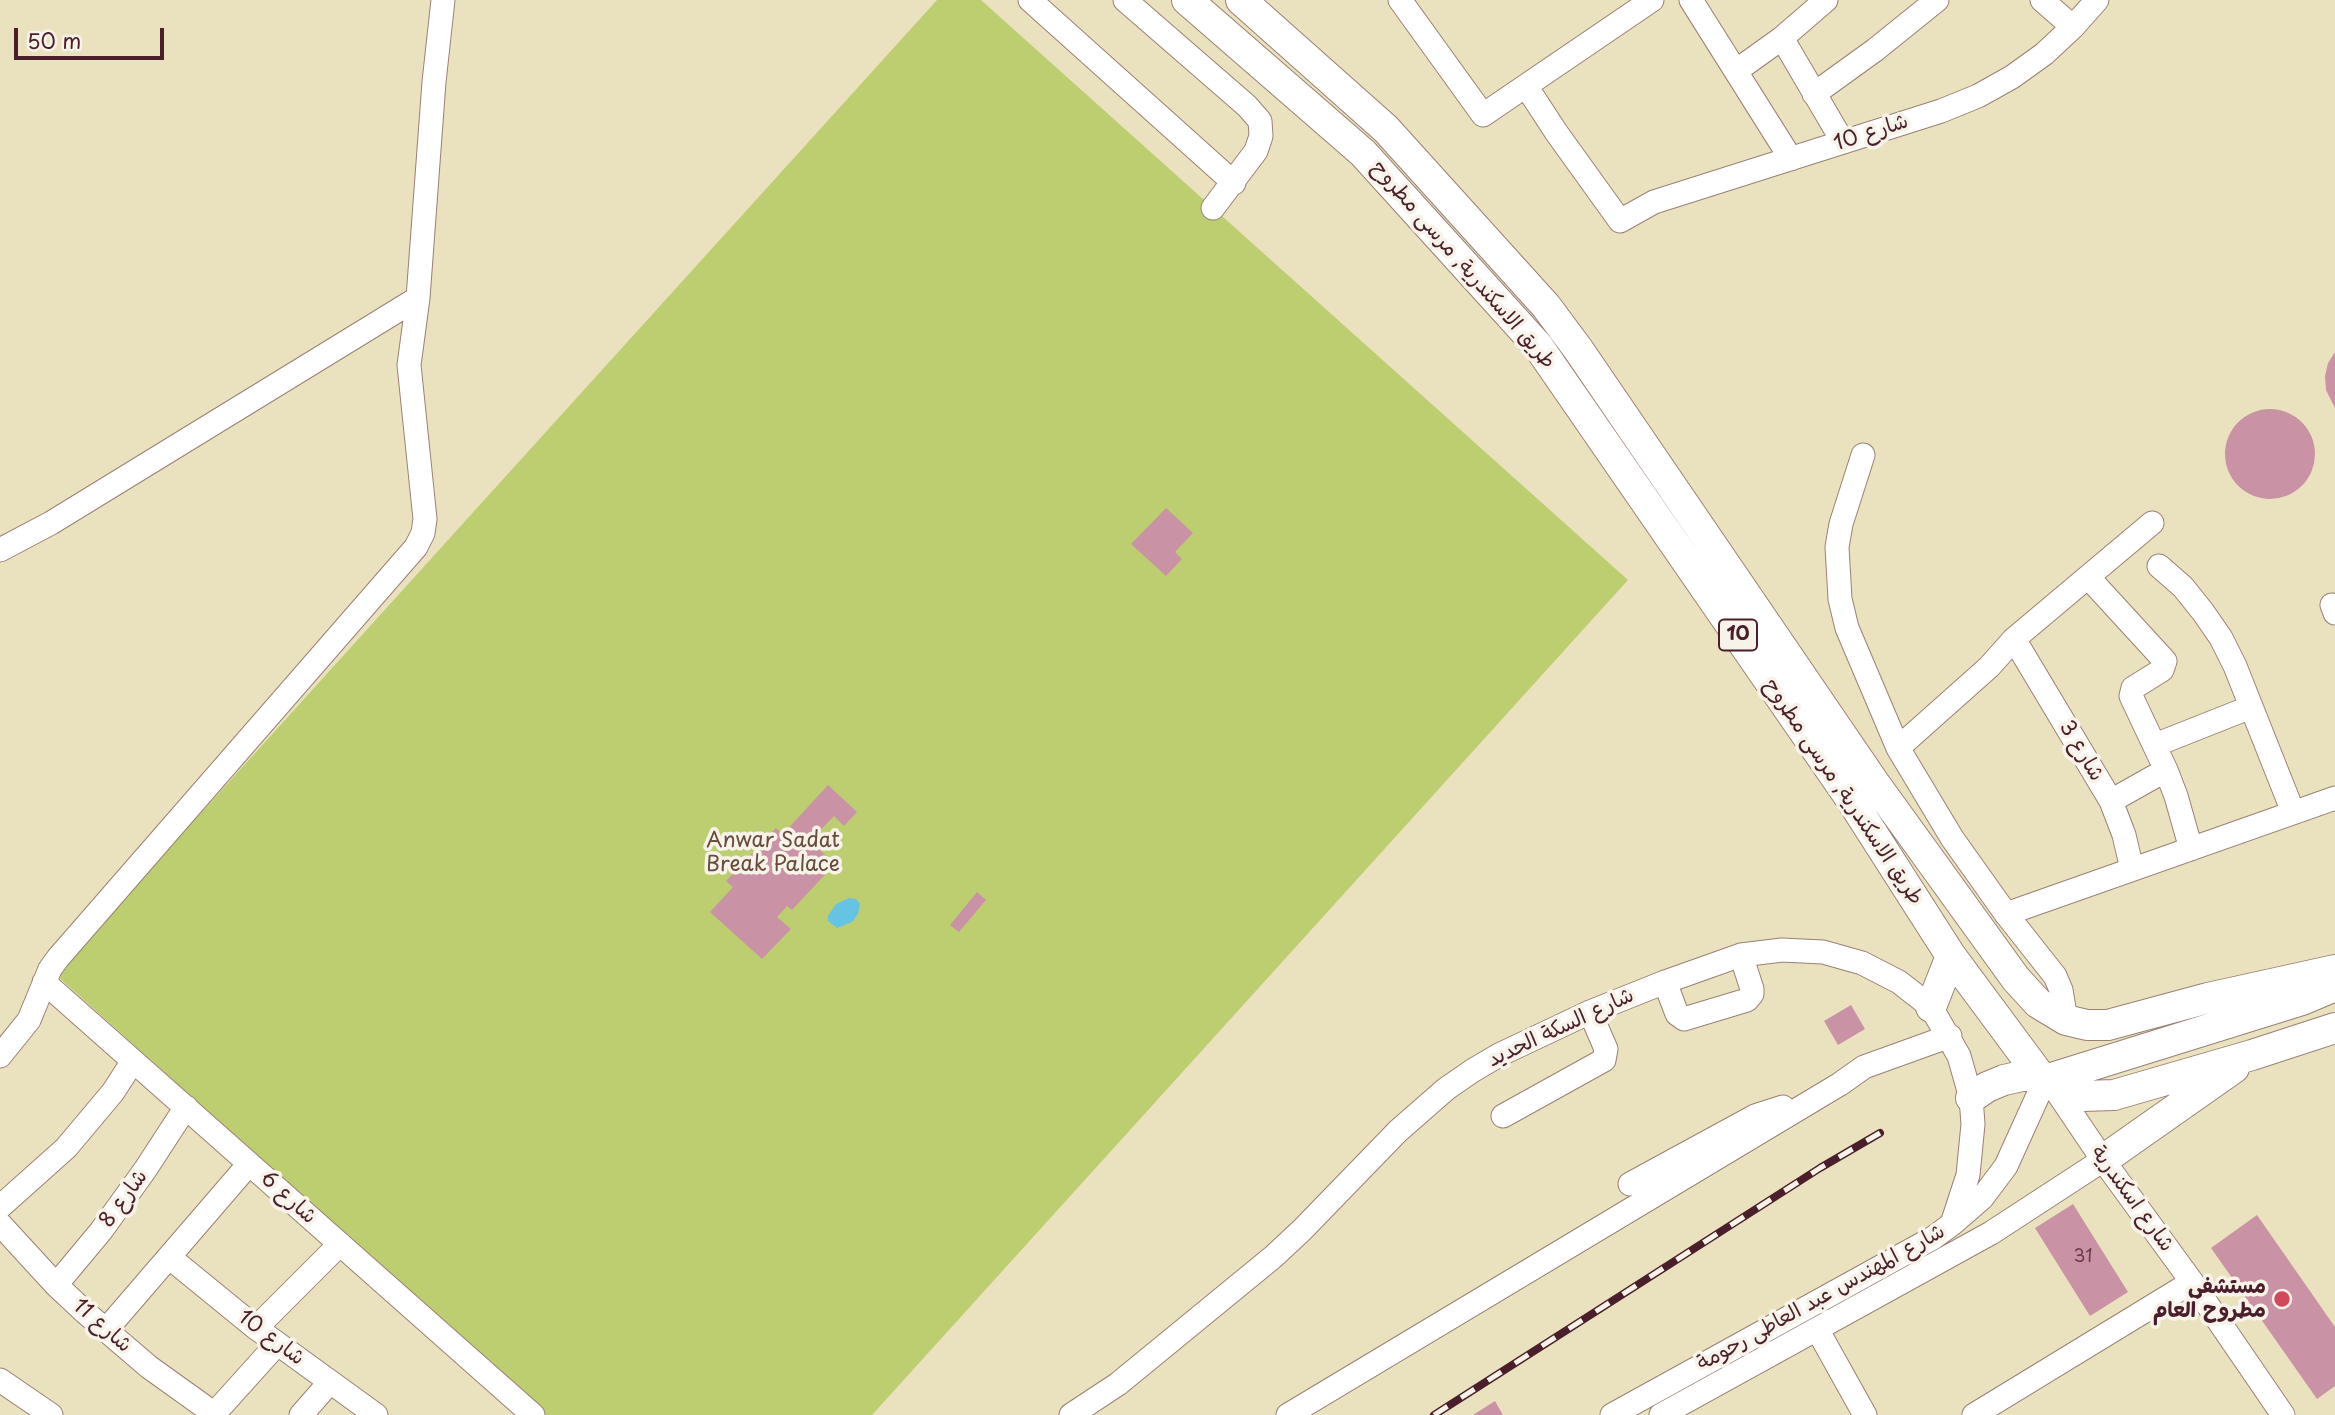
<!DOCTYPE html>
<html>
<head>
<meta charset="utf-8">
<style>
  body { margin:0 }
  #map { position:relative; width:2335px; height:1415px; overflow:hidden; background:#eae2bf; font-family:"Playpen Sans",sans-serif }
  canvas { display:block }
  .scale { position:absolute; left:14px; top:28px; width:150px; height:32px; box-sizing:border-box; border:4px solid #4a1f2b; border-top:0; padding-left:9px; font-size:21px; line-height:24px; white-space:nowrap; color:#4a1f2b; -webkit-text-stroke:5px #f7f3e8; paint-order:stroke }
</style>
</head>
<body>
<div id="map">
<canvas width="2335" height="1415"></canvas>
<div class="scale">50 m</div>
</div>
<script>
const c = document.querySelector('canvas').getContext('2d');
c.lineJoin = 'round';
function fill(path, color) { c.fillStyle = color; c.fill(path, 'evenodd'); }
const shape = rows => new Path2D(rows.map(r => 'M' + r).join(''));
function stroke(path, color, width, dash) { c.strokeStyle = color; c.lineWidth = width; c.lineCap = dash ? 'butt' : 'round'; c.setLineDash(dash || []); c.stroke(path); }
function label(font, color, halo, rows, align = 'center') {
  c.font = font + ' "Playpen Sans","Playpen Sans Arabic",sans-serif'; c.lineWidth = 7; c.setLineDash([]); c.textBaseline = 'middle'; c.strokeStyle = halo; c.fillStyle = color; for (const [text, x, y, turn = 0] of rows) {
    c.save(); c.translate(x, y); c.rotate((+turn || 0) * Math.PI / 180); c.textAlign = isNaN(turn) ? turn : align; if (halo) c.strokeText(text, 0, 0); c.fillText(text, 0, 0); c.restore();
  }
}
const green = shape([
  [937,0,981,0,1628,580,872,1415,546,1415,55,974]
]);
const water = shape([
  [849,898,856,899,860,904,858,914,852,922,837,928,828,921,828,916,836,904]
]);
const building = shape([
  [2335,352,2335,408,2326,390,2325,376,2328,363],
  '2225 454a45 45 0 1 1 90 0a45 45 0 1 1-90 0Z',
  [1166,508,1193,533,1175,552,1182,559,1166,576,1131,544],
  [828,785,857,812,844,826,834,816,810,841,835,864,792,910,787,906,777,917,791,929,762,959,710,912,733,887,726,881,776,828,783,834],
  [977,892,986,900,959,932,950,925],
  [1851,1005,1865,1029,1838,1045,1824,1021],
  [2073,1204,2128,1292,2090,1316,2035,1228],
  [2257,1215,2335,1327,2335,1386,2317,1399,2211,1248],
  [1495,1401,1503,1415,1473,1415]
]);
const minor = shape([
  [1030,0,1234,183],
  [1125,0,1247,106,1260,121,1261,136,1256,151,1213,208],
  [1400,0,1483,115,1652,0],
  [1691,0,1791,159],
  [2042,0,2073,27],
  [1782,38,1843,142],
  [1736,71,1782,38,1826,0],
  [1526,86,1556,132,1620,221,1654,202,1941,111,1978,96,2012,77,2044,54,2073,27,2097,0],
  [1814,94,1875,50,1937,0],
  [1863,455,1841,524,1837,547,1840,599,1847,628,1898,748,1952,838,2006,914,2055,976,2061,990,2066,1020],
  [0,550,51,523,418,298],
  [2159,566,2183,587,2203,612,2221,638,2235,666,2293,812],
  [2088,577,2165,661,2162,670,2133,688,2131,696,2166,770,2176,796,2191,849],
  [2332,605,2335,613],
  [2014,639,2111,801,2124,835,2132,869],
  [2155,745,2251,707],
  [1898,748,1989,667,2014,639,2152,523],
  [2111,801,2166,770],
  [2006,914,2335,798],
  [44,982,533,1415],
  [1665,982,1677,1014,1684,1019,1747,1000,1752,994,1752,989,1741,955],
  [0,1056,29,1020,50,969,58,958,416,547,423,533,425,519,409,365,418,298,434,82,443,0],
  [2053,1086,2103,1160,2192,1282,2283,1415],
  [1503,1116,1604,1060,1606,1049,1590,1012],
  [1630,1184,1755,1116,1783,1107],
  [0,1207,66,1148,113,1092,133,1061],
  [0,1224,56,1285,86,1313,149,1367,216,1415],
  [169,1257,256,1328,376,1415],
  [56,1285,101,1231,145,1170,186,1107],
  [256,1328,340,1244],
  [1817,1329,1865,1415],
  [106,1330,249,1164],
  [0,1380,51,1415],
  [214,1414,277,1344],
  [301,1415,330,1382],
  [1071,1415,1118,1384,1273,1257,1302,1230,1398,1131,1446,1089,1472,1071,1499,1055,1590,1012,1665,982,1741,955,1782,950,1823,952,1862,963,1899,982,1931,1007,1959,1056,1971,1098,1973,1124,1968,1175,1952,1224],
  [1288,1415,1840,1084,1864,1067,1950,1036],
  [1612,1415,1933,1238,1952,1224,1982,1198,2006,1166,2045,1080],
  [1661,1415,1991,1233,2103,1160],
  [1974,1415,2192,1282]
]);
const major = shape([
  [1187,0,1363,153,1538,346,1850,798,1951,956,2040,1076,2068,1093,2083,1096,2114,1095,2252,1055,2335,1028],
  [1241,0,1386,129,1546,306,1578,349,1873,781,2016,979,2038,1003,2066,1020,2087,1025,2108,1025,2208,998,2335,970],
  [1931,1007,1951,956],
  [2045,1080,2302,1000,2335,986],
  [1971,1098,1987,1087,2004,1080,2022,1076,2040,1076],
  [2103,1160,2234,1068]
]);
const rail = shape([
  [1434,1415,1820,1168,1880,1133]
]);
const markers = [
  [2282,1299,9,"#d1495b"]
];
const numberNames = [
  ["31",2083,1257]
];
const shields = [
  [1738,635,38]
];
const shieldNames = [
  ["10",1738,635]
];
const streetNames = [
  ["شارع 10",1871,133,-18],
  ["طريق الاسكندرية, مرسى مطروح",1463,265,49],
  ["شارع 3",2081,751,59],
  ["طريق الاسكندرية, مرسى مطروح",1843,792,56],
  ["شارع السكة الحديد",1561,1028,-25],
  ["شارع 6",288,1198,42],
  ["شارع 8",124,1199,-54],
  ["شارع اسكندرية",2132,1199,54],
  ["شارع المهندس عبد العاطى رحومة",1821,1298,-29],
  ["شارع 11",102,1326,41],
  ["شارع 10",271,1338,37]
];
const parkNames = [
  ["Anwar Sadat",773,841],
  ["Break Palace",773,865]
];
const poiNames = [
  ["مستشفى",2266,1287],
  ["مطروح العام",2266,1311]
];
fill(green, '#bdce70');
fill(water, '#65c4e3');
fill(building, '#ca93a5');
stroke(minor, '#9a8075', 25);
stroke(major, '#9a8075', 32);
stroke(minor, '#fff', 23);
stroke(major, '#fff', 30);
stroke(rail, '#4a1f2b', 8);
stroke(rail, '#f7f3e8', 5, [16]);
for (const [x, y, r, color] of markers) { const dot = new Path2D(); dot.arc(x, y, r, 0, 2 * Math.PI); c.fillStyle = color; c.fill(dot); stroke(dot, '#f7f3e8', 2.5); }
label('18px', '#6a3c4a', null, numberNames);
for (const [x, y, w] of shields) { const box = new Path2D(); box.roundRect(x - w / 2, y - 15.5, w, 31, 5); c.fillStyle = '#f7f3e8'; c.fill(box); stroke(box, '#4a1f2b', 2); }
label('bold 19px', '#4a1f2b', null, shieldNames);
label('21px', '#4a1f2b', '#f7f3e8', streetNames);
label('21px', '#674b3c', '#f7f3e8', parkNames);
label('bold 21px', '#4a1f2b', '#f7f3e8', poiNames, 'right');
</script>
</body>
</html>
